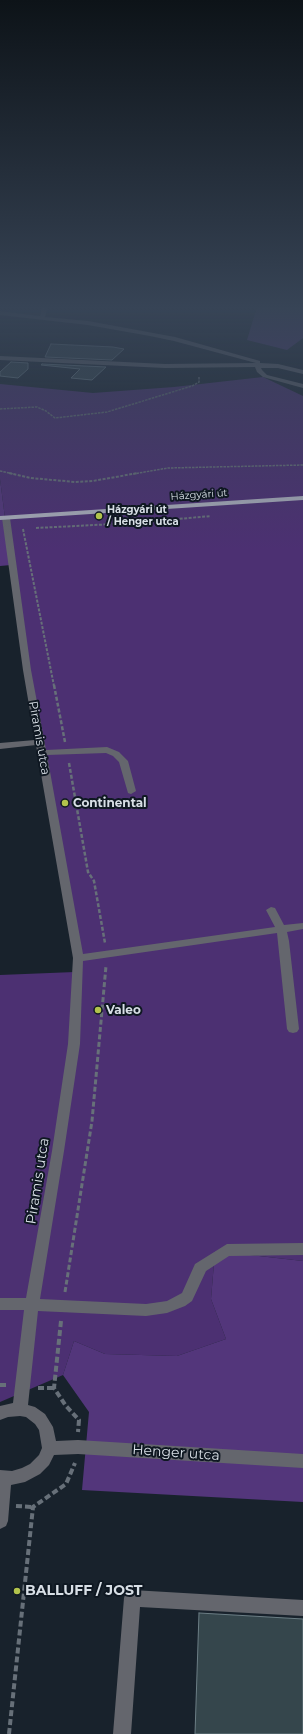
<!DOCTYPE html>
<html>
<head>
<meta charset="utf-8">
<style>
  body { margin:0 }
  canvas { display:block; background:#18222c }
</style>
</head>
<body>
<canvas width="303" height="1734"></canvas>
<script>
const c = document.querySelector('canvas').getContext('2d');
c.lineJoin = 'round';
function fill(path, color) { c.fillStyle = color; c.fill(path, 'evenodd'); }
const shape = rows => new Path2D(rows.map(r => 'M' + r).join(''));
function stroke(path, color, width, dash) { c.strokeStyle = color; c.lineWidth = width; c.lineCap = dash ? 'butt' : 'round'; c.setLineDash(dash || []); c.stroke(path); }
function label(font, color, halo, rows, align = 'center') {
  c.font = font + ' Montserrat,sans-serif'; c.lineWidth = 4; c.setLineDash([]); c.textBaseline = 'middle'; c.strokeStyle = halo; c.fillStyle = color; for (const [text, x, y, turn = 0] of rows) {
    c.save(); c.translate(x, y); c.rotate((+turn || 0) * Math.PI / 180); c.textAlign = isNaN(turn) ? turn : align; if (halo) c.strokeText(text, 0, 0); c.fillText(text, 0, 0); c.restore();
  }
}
const green = shape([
  [263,377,303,396,303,1261,215,1251,211,1299,226,1339,177,1356,105,1354,74,1341,63,1375,0,1402,0,975,75,972,79,956,11,565,0,479,0,384,93,393,174,387]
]);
const forest = shape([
  [257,307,303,307,303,338,287,350,247,340],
  [0,479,11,565,0,566],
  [215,1251,303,1261,303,1502,82,1490,89,1412,63,1375,74,1341,105,1354,177,1356,226,1339,211,1299]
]);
const building = shape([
  [51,344,113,347,124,349,112,360,45,357,51,344],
  [11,362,28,363,28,369,18,378,0,376,0,372,11,362],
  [42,364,106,367,92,380,71,378,80,369,41,365,42,364],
  [199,1613,303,1619,303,1734,195,1734,199,1613]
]);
const pathFar4 = shape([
  [0,409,37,407,46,411,55,418,107,412,192,386,199,382,199,377],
  [0,471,14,474],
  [133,474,168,468,303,465]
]);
const pathFar3 = shape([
  [9,473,31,478,75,482,93,481,138,473],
  [36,528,134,523,211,516],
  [23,529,54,686]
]);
const pathFar2 = shape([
  [54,685,65,742],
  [69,763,88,872,94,881,105,943]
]);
const pathFar1 = shape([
  [65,1292,92,1121,106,966]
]);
const path = shape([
  [61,1321,54,1388,66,1406,79,1420,78,1432],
  [0,1385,7,1385],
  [38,1388,54,1388],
  [16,1506,33,1507],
  [9,1734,33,1507,66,1484,75,1463]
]);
const minor = shape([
  [42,307,48,307,45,317,88,321,175,337,260,361,260,363,278,364,303,370,303,374,278,368,261,368,262,370,267,375,303,384,303,388,263,377,257,372,255,367,165,368,0,360,0,356,165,364,256,363,174,341,150,336,88,325,0,315,0,311,40,316,42,307],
  [6,516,10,518,31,670,46,750,107,747,119,752,128,761,136,791,131,794,128,793,119,762,113,756,106,753,47,755,83,954,275,927,266,910,271,907,275,908,284,925,303,923,303,929,287,932,289,941,299,1029,297,1032,293,1033,289,1032,287,1029,277,933,83,961,80,1044,64,1151,40,1299,146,1304,167,1301,182,1293,195,1264,227,1244,303,1243,303,1255,229,1256,206,1271,192,1301,185,1306,167,1313,146,1316,38,1311,28,1405,35,1407,45,1414,53,1427,56,1441,78,1440,303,1454,303,1468,78,1454,54,1455,49,1465,40,1474,25,1482,11,1485,8,1521,6,1526,0,1529,0,1470,12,1471,22,1468,30,1464,39,1455,42,1448,39,1430,35,1424,26,1417,20,1416,8,1417,0,1420,0,1406,13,1403,24,1310,0,1310,0,1298,26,1298,52,1151,68,1044,73,958,36,745,0,749,0,743,35,740,23,670,2,518,6,516],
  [132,1590,303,1600,303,1616,140,1607,131,1734,113,1734,124,1598,126,1592,132,1590]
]);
const major = shape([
  [303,496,303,500,0,520,0,516,303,496]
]);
const markers = [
  [99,516,4,"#b2c34c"],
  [65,803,4,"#b2c34c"],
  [98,1010,4,"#b2c34c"],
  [17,1591,4,"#b2c34c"]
];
const farStreetnames = [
  ["Házgyári út",199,495,-4]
];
const farPoinames = [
  ["Házgyári út",107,510],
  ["/ Henger utca",107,522]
];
const streetNames = [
  ["Piramis utca",39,738,80]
];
const poiNames = [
  ["Continental",73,803],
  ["Valeo",106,1010]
];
const nearStreetnames = [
  ["Piramis utca",38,1181,-81],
  ["Henger utca",176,1453,4]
];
const nearPoinames = [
  ["BALLUFF / JOST",25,1591]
];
fill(green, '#4c3072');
fill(forest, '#53367b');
fill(building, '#35464c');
stroke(building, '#6c7e85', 1);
stroke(pathFar4, '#677079', 1.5, [2.5, 1]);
stroke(pathFar3, '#677079', 2, [3, 1.5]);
stroke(pathFar2, '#677079', 2.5, [4, 2]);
stroke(pathFar1, '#677079', 3, [5, 2.5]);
stroke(path, '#677079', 4, [6, 3]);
fill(minor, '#64666d');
fill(major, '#a9acba');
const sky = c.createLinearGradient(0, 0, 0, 550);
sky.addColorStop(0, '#0d1318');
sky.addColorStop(0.56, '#374456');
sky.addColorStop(1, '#37445600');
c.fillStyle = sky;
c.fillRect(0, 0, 303, 550);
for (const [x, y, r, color] of markers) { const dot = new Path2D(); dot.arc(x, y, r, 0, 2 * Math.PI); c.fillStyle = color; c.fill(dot); stroke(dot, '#0f1822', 1.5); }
label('10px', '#d8dfe6', '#0f1822', farStreetnames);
label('bold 10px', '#d8dfe6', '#0f1822', farPoinames, 'left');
label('12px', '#d8dfe6', '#0f1822', streetNames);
label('bold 12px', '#d8dfe6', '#0f1822', poiNames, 'left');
label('14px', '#d8dfe6', '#0f1822', nearStreetnames);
label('bold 14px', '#d8dfe6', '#0f1822', nearPoinames, 'left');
</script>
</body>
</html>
